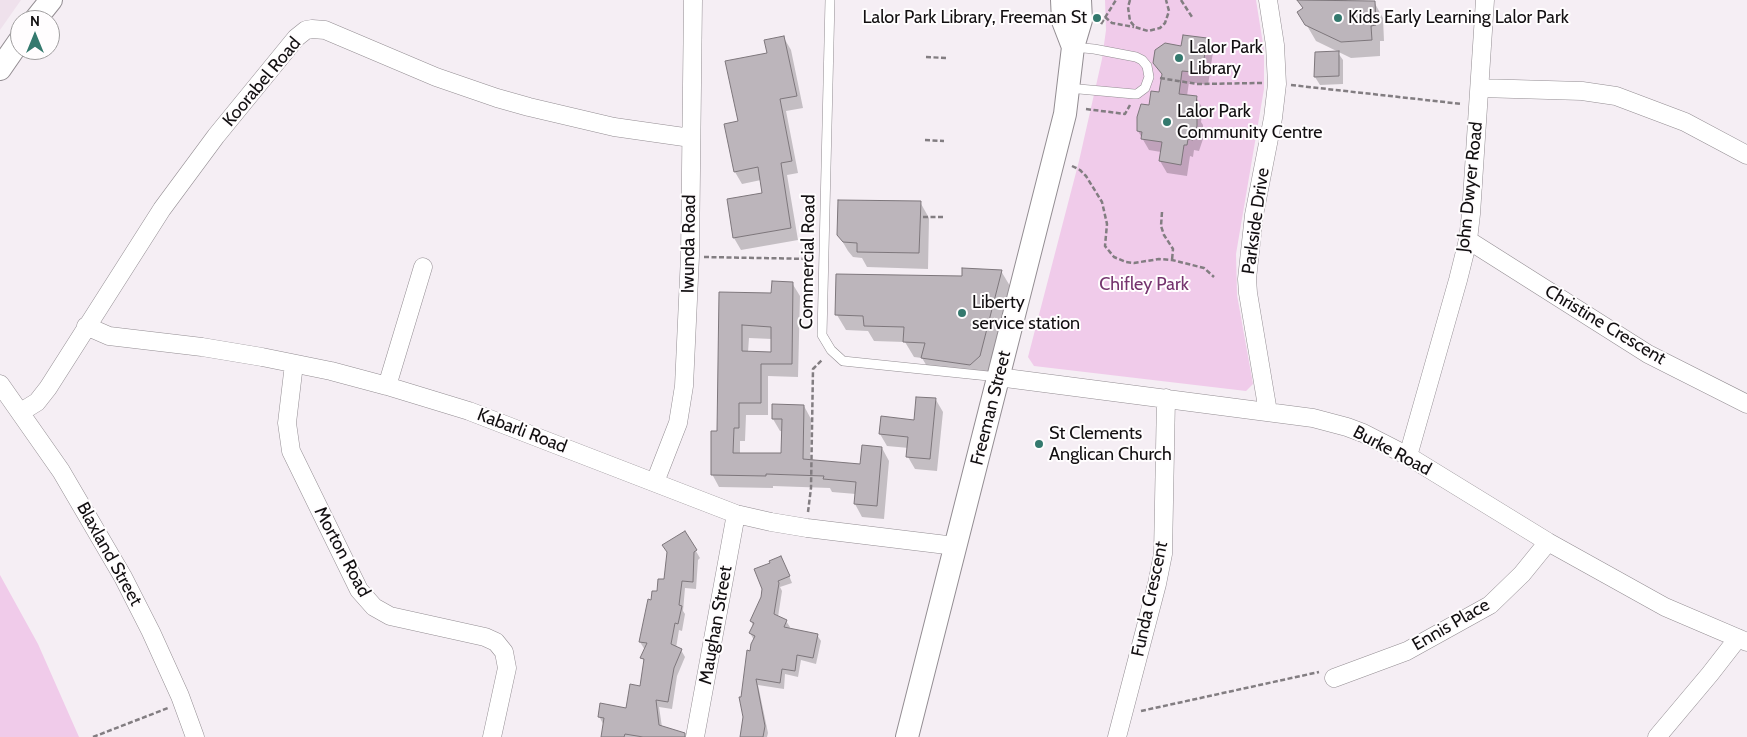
<!DOCTYPE html>
<html>
<head>
<meta charset="utf-8">
<style>
  body { margin:0 }
  #map { position:relative; width:1747px; height:737px; overflow:hidden; background:#f5eef4; font-family:Cabin,sans-serif }
  canvas { display:block }
  .north { position:absolute; left:10px; top:10px; width:50px; height:50px; box-sizing:border-box; background:#fffdfe; border:1px solid #a09e9f; border-radius:50%; rotate:0deg; font-size:14px; font-weight:700; line-height:20px; text-align:center; color:#120f11 }
  .north::after { content:''; display:block; margin:auto; width:18px; height:22px; background:#34796e; clip-path:polygon(50% 0,100% 100%,50% 72%,0 100%) }
</style>
</head>
<body>
<div id="map">
<canvas width="1747" height="737"></canvas>
<div class="north">N</div>
</div>
<script>
const c = document.querySelector('canvas').getContext('2d');
c.lineJoin = 'round';
function fill(path, color) { c.fillStyle = color; c.fill(path, 'evenodd'); }
const shape = rows => new Path2D(rows.map(r => 'M' + r).join(''));
function stroke(path, color, width, dash) { c.strokeStyle = color; c.lineWidth = width; c.lineCap = dash ? 'butt' : 'round'; c.setLineDash(dash || []); c.stroke(path); }
function label(font, color, halo, rows, align = 'center') {
  c.font = font + ' Cabin,sans-serif'; c.lineWidth = 4; c.setLineDash([]); c.textBaseline = 'middle'; c.strokeStyle = halo; c.fillStyle = color; for (const [text, x, y, turn = 0] of rows) {
    c.save(); c.translate(x, y); c.rotate((+turn || 0) * Math.PI / 180); c.textAlign = isNaN(turn) ? turn : align; if (halo) c.strokeText(text, 0, 0); c.fillText(text, 0, 0); c.restore();
  }
}
const built = shape([
  [0,0,21,0,0,30]
]);
const green = shape([
  [1105,0,1256,0,1264,50,1264,89,1236,254,1237,295,1253,384,1246,391,1034,366,1028,357,1079,161,1102,59,1106,30],
  [0,575,38,644,79,737,0,737]
]);
const shadow = shape([
  [1300,0,1346,0,1352,3,1374,2,1383,18,1384,41,1380,41,1380,56,1351,58,1316,41,1299,12,1304,9,1299,1],
  [784,38,791,50,803,108,786,111,798,173,787,175,798,240,741,250,734,238,764,194,761,180,742,184,735,172,739,122,768,53],
  [1206,40,1213,52,1208,85,1189,82,1187,96,1196,97,1203,109,1201,122,1203,125,1203,139,1199,151,1194,150,1193,157,1190,156,1187,176,1167,173,1160,161,1161,152,1149,150,1138,131,1150,107,1160,93,1163,76,1154,62,1182,47],
  [1338,53,1343,60,1343,84,1320,85,1315,77],
  [920,202,929,218,928,269,867,267,862,258,853,257,848,251,838,234],
  [1001,271,1010,286,989,371,979,380,931,373,922,358,914,357,905,342,874,341,868,331,846,330,837,315,963,277],
  [792,283,800,296,798,377,768,376,768,415,746,415,745,441,740,441,740,454,782,455,783,431,780,431,773,419,804,406,811,419,810,461,861,466,882,448,889,461,884,519,862,517,855,504,856,494,832,492,830,488,773,486,773,488,719,487,712,474,719,432,720,293,773,294],
  [749,338,772,339,772,353,748,352],
  [936,400,943,412,937,471,915,469,908,457,909,448,887,446,880,434,915,421],
  [685,533,700,558,698,560,696,589,685,588,683,611,685,614,682,631,679,630,676,648,681,650,685,657,677,676,672,709,659,707,662,727,678,737,602,737,603,724,599,716,627,709,641,687,645,663,642,658,645,650,640,642,652,601,665,581],
  [784,563,792,583,780,587,782,591,778,617,786,621,790,627,789,629,817,635,821,641,816,664,801,660,798,677,785,674,784,689,758,685,768,733,767,737,741,737,744,717,742,698,754,640,750,633,753,626,751,621]
]);
const building = shape([
  [1297,0,1375,1,1376,25,1371,26,1372,40,1341,42,1305,25,1297,12,1303,8,1297,0],
  [1183,35,1207,38,1202,73,1182,71,1179,94,1197,96,1195,112,1197,112,1197,126,1193,140,1188,139,1187,145,1184,145,1181,165,1159,161,1162,142,1141,139,1142,132,1137,131,1137,117,1141,104,1149,105,1151,91,1159,92,1162,74,1153,63,1155,50,1165,43,1181,46,1183,35],
  [784,36,797,96,780,99,792,161,781,163,791,228,733,238,727,199,762,193,758,167,734,172,724,124,738,121,725,61,767,53,764,40,784,36],
  [1339,51,1339,76,1314,77,1315,52,1339,51],
  [838,200,921,201,919,253,857,252,857,243,843,242,837,235,838,200],
  [962,268,1002,270,980,356,970,365,921,358,925,343,903,342,904,327,864,326,863,316,835,315,836,274,962,276,962,268],
  [772,281,793,282,792,364,761,364,761,403,739,403,739,428,734,428,733,453,781,453,782,419,772,419,772,404,804,405,803,459,860,464,862,445,882,447,877,506,854,504,856,482,823,479,824,476,766,474,766,476,711,475,711,431,717,431,719,292,771,293,772,281],
  [742,325,771,327,771,352,742,351,742,325],
  [916,397,936,398,930,459,906,457,908,437,879,434,881,416,914,420,916,397],
  [685,531,697,550,694,552,693,582,682,581,679,605,682,606,678,624,675,623,671,644,682,649,674,668,668,702,656,700,659,725,685,733,685,737,643,737,625,734,624,737,601,737,604,718,598,717,600,703,626,708,630,684,640,686,644,659,640,658,647,643,639,642,648,599,651,600,652,591,657,591,658,579,664,579,667,552,662,545,685,531],
  [781,556,790,576,778,581,779,583,774,614,787,620,784,627,818,634,813,658,797,655,795,671,782,669,780,683,756,679,765,726,763,737,740,737,743,717,739,697,741,697,747,650,750,651,751,644,755,636,749,633,754,623,750,621,761,597,762,589,754,569,770,563,769,561,781,556]
]);
const path = shape([
  [1130,0,1128,7,1130,21,1135,27,1148,31,1160,28,1165,23,1169,11,1166,0],
  [1181,0,1192,17],
  [1105,17,1112,23,1134,27],
  [1101,24,1116,0],
  [926,57,946,58],
  [1160,78,1197,84,1262,83],
  [1291,85,1462,104],
  [1086,109,1125,114,1130,105],
  [925,140,944,141],
  [1072,166,1080,170,1086,176,1102,202,1107,224,1105,246,1114,257,1126,262,1134,263,1159,259,1172,260,1204,268,1214,277],
  [1162,212,1161,226,1164,235,1173,249,1172,260],
  [923,217,943,217],
  [704,257,814,259],
  [808,512,811,488,813,369,823,359],
  [1141,711,1319,672],
  [93,737,168,708]
]);
const service = shape([
  [830,0,822,335,831,350,843,361,998,377],
  [1068,88,1134,94,1137,94,1145,88,1149,77,1147,66,1142,60,1136,57,1094,49,1073,47]
]);
const minor = shape([
  [1268,0,1275,45,1277,84,1273,118,1254,215,1247,279,1248,293,1268,412],
  [1480,88,1582,91,1616,96,1685,122,1747,155],
  [1468,240,1648,354,1747,404],
  [86,326,109,336,202,347,262,357,331,371,387,386,469,411,736,514,771,522,807,528,955,546],
  [294,364,287,423,291,451,359,590,374,607,390,616,485,637,496,642,504,652,507,668,492,737],
  [998,377,1313,418,1347,427,1363,433,1408,456,1548,542,1665,607,1747,642],
  [0,384,61,471,123,577,151,632,180,696,195,737],
  [387,386,423,267],
  [21,412,37,402,48,388,162,209,216,136,296,38,306,30,312,29,325,30,436,77,497,98,529,107,614,127,691,138],
  [1408,456,1458,280,1468,240,1471,214,1485,0],
  [655,482,678,423,684,386,690,256,693,0],
  [1334,678,1407,651,1490,605,1522,574,1548,542],
  [695,737,736,514],
  [1117,737,1157,584,1163,554,1166,398],
  [1657,737,1710,674,1738,638]
]);
const tertiary = shape([
  [1062,0,1063,21,1073,47],
  [35,20,51,0],
  [0,69,20,40],
  [907,737,1065,114,1073,47,1081,20,1080,0]
]);
const markers = [
  [1097,18,5,"#34796e"],
  [1338,18,5,"#34796e"],
  [1179,58,5,"#34796e"],
  [1167,122,5,"#34796e"],
  [962,313,5,"#34796e"],
  [1039,444,5,"#34796e"]
];
const poiNames = [
  ["Lalor Park Library, Freeman St",1087,18,"right"],
  ["Kids Early Learning Lalor Park",1348,18],
  ["Lalor Park",1189,48],
  ["Library",1189,69],
  ["Lalor Park",1177,112],
  ["Community Centre",1177,133],
  ["Liberty",972,303],
  ["service station",972,324],
  ["St Clements",1049,434],
  ["Anglican Church",1049,455]
];
const streetNames = [
  ["Koorabel Road",262,82,-50],
  ["John Dwyer Road",1470,187,-84],
  ["Parkside Drive",1256,221,-82],
  ["Iwunda Road",689,244,-89],
  ["Commercial Road",808,262,-89],
  ["Christine Crescent",1605,325,31],
  ["Freeman Street",991,408,-76],
  ["Kabarli Road",522,431,21],
  ["Burke Road",1392,451,28],
  ["Morton Road",342,552,62],
  ["Blaxland Street",109,554,61],
  ["Funda Crescent",1150,599,-78],
  ["Maughan Street",716,625,-80],
  ["Ennis Place",1451,625,-30]
];
const parkNames = [
  ["Chifley Park",1144,285]
];
fill(built, '#efe1ec');
fill(green, '#f0cbea');
fill(shadow, '#0003');
fill(building, '#bcb5bb');
stroke(building, '#7d767b', 1);
stroke(service, '#938d92', 10);
stroke(minor, '#938d92', 19);
stroke(tertiary, '#938d92', 24);
stroke(path, '#827d81', 2.5, [5, 2.5]);
stroke(service, '#fff', 9);
stroke(minor, '#fff', 18);
stroke(tertiary, '#fff', 22);
for (const [x, y, r, color] of markers) { const dot = new Path2D(); dot.arc(x, y, r, 0, 2 * Math.PI); c.fillStyle = color; c.fill(dot); stroke(dot, '#fffdfe', 2); }
label('18px', '#120f11', '#fffdfe', poiNames, 'left');
label('18px', '#120f11', '#fffdfe', streetNames);
label('18px', '#75346e', '#fffdfe', parkNames);
</script>
</body>
</html>
